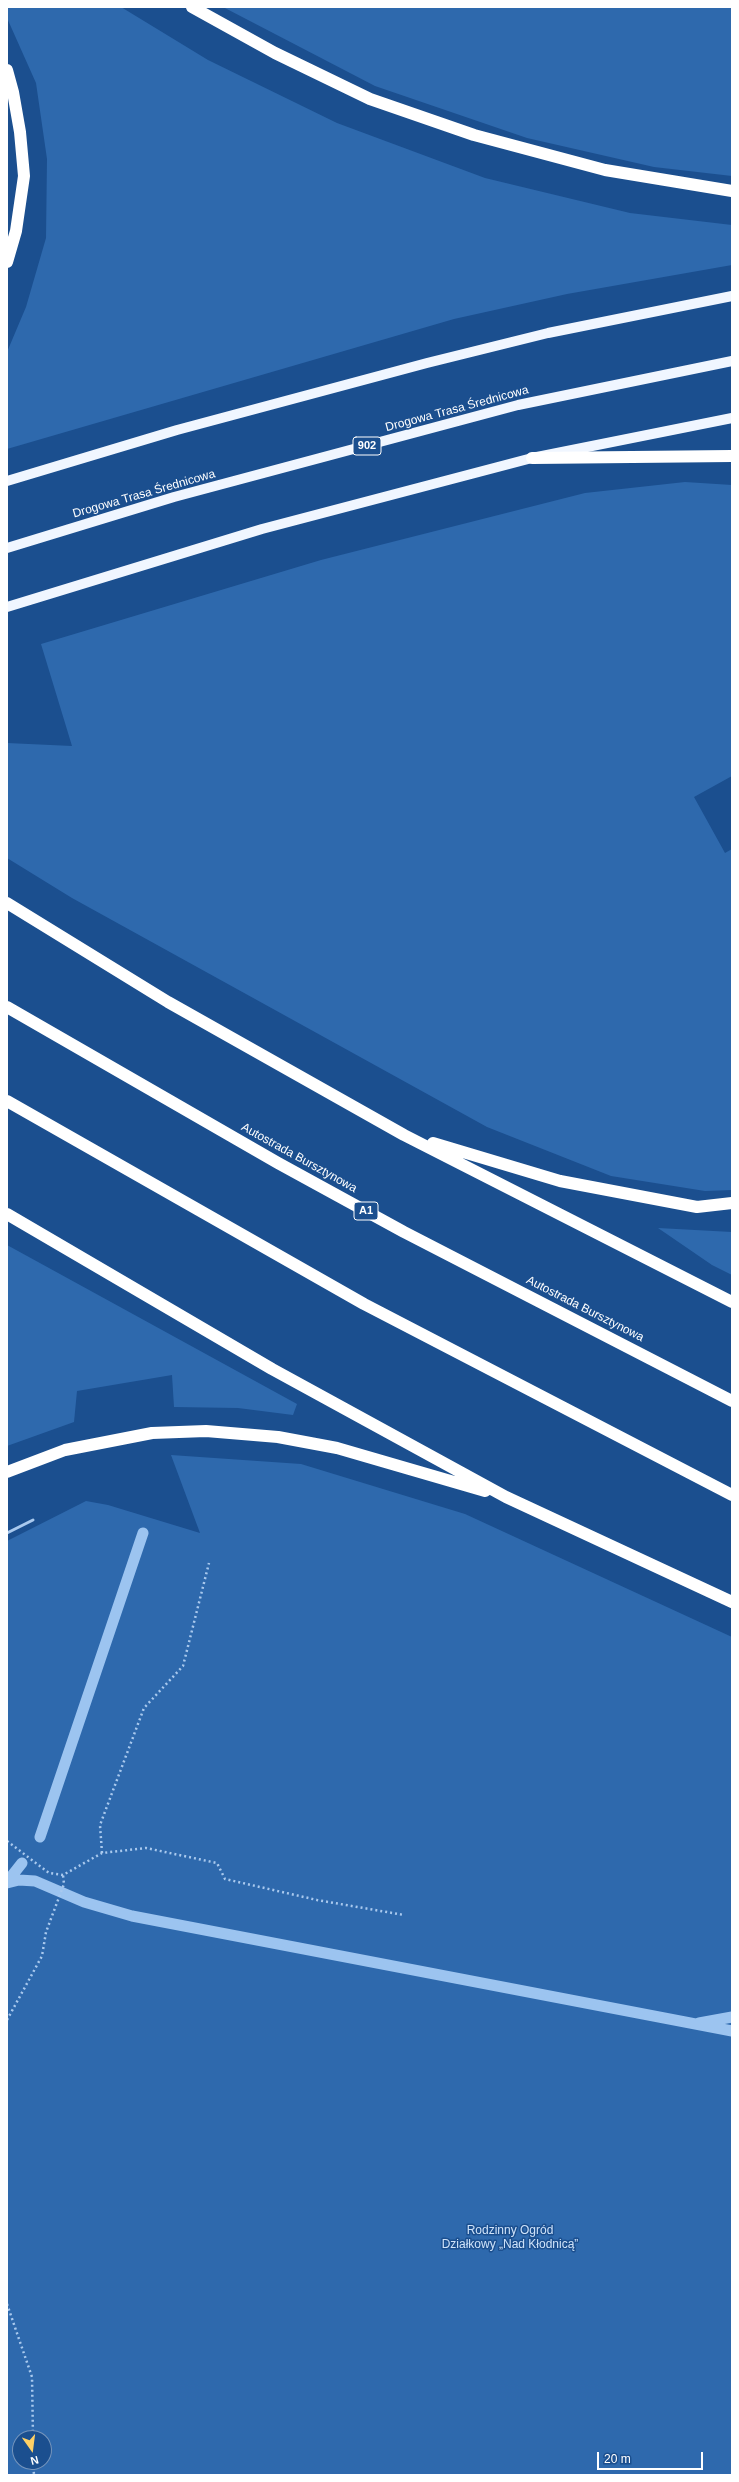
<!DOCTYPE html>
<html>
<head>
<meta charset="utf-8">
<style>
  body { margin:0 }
  #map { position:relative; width:739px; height:2482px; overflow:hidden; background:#1b4f8f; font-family:Helvetica,sans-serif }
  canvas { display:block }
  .frame { position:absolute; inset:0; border:8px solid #fff; pointer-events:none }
  .north { position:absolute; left:12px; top:2430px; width:40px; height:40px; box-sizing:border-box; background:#1b4f8f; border:1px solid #7695bc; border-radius:50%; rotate:166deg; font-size:11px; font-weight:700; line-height:16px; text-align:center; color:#fff }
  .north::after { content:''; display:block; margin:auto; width:14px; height:18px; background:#ffd166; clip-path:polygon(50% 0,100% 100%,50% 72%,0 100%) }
  .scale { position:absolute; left:597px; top:2452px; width:106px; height:18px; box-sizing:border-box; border:2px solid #fff; border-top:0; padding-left:5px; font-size:12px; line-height:14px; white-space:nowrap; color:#fff; -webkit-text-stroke:3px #1b4f8f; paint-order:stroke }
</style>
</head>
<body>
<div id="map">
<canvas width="739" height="2482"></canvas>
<div class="frame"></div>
<div class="north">N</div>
<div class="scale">20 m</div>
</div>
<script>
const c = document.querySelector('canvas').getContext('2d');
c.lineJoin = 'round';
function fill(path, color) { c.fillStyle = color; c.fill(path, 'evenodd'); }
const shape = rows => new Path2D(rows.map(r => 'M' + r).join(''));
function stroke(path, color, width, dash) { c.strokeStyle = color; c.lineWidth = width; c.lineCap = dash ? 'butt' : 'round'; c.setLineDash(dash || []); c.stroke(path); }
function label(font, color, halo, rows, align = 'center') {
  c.font = font + ' Helvetica,sans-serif'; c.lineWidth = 3; c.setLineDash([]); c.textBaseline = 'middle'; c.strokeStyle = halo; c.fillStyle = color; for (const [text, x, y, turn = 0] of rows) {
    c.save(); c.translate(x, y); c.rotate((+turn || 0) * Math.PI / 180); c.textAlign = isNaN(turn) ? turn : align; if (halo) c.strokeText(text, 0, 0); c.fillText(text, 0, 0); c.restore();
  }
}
const green = shape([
  [7,7,121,7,208,60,337,123,485,178,630,213,732,225,732,265,567,294,454,319,7,449,7,352,26,307,46,238,47,159,36,83,7,18],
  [223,7,732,7,732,176,654,167,527,138,375,86],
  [685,482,732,485,732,776,694,797,725,853,732,849,732,1190,705,1191,611,1176,487,1127,72,898,7,858,7,743,72,746,41,644,321,560,585,493],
  [658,1228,732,1232,732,1275,712,1265],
  [7,1245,297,1404,293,1415,238,1408,174,1407,172,1375,77,1391,74,1422,7,1446],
  [171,1455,301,1464,465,1514,732,1637,732,2475,7,2475,7,1541,86,1501,108,1505,200,1533],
  [20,2438,44,2438,44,2462,20,2462]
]);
const stream = shape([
  [40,1837,143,1533],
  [7,1882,22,1863],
  [7,1883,19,1880,35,1881,84,1902,132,1916,732,2031],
  [699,2023,732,2017]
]);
const path = shape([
  [7,1841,49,1873,63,1875,102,1853,146,1848,217,1863,225,1879,317,1900,404,1915],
  [102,1853,100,1825,144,1708,183,1666,209,1563],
  [7,2020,42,1956,46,1932,64,1884,63,1875],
  [7,2304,32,2377,33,2438],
  [33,2462,34,2475]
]);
const lane = shape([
  [7,1533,33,1520]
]);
const primary = shape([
  [7,481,177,430,427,363,548,333,732,296],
  [7,548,174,497,518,405,732,361],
  [7,607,262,529,532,458,732,418]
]);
const highway = shape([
  [192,7,275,53,370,99,474,135,605,170,732,191],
  [7,70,13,92,20,132,24,176,16,231,7,262],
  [532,458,732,456],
  [7,903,168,1002,404,1135,732,1302],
  [7,1007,278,1163,404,1232,732,1401],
  [7,1101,364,1304,732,1495],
  [433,1143,560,1181,697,1207,732,1203],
  [7,1214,272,1369,506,1497,732,1602],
  [7,1472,65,1450,152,1433,206,1431,278,1437,337,1448,485,1491]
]);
const shields = [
  [367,446,28],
  [366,1211,24]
];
const shieldNames = [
  ["902",367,446],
  ["A1",366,1211]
];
const streetNames = [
  ["Drogowa Trasa Średnicowa",457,409,-15],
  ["Drogowa Trasa Średnicowa",144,494,-16],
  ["Autostrada Bursztynowa",299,1158,29],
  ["Autostrada Bursztynowa",585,1309,27]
];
const parkNames = [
  ["Rodzinny Ogród",510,2231],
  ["Działkowy „Nad Kłodnicą”",510,2245]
];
fill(green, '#2e69ad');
stroke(stream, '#9cc4f0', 11);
stroke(path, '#a9c9ee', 2.5, [2, 3]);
stroke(lane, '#a9c9ee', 3);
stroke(primary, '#f0f6ff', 10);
stroke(highway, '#fff', 12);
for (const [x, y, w] of shields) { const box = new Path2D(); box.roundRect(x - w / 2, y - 9, w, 18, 3); c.fillStyle = '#1b4f8f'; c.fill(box); stroke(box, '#fff', 1); }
label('bold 11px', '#fff', null, shieldNames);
label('12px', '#fff', '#1b4f8f', streetNames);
label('12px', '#cfe3fa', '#1b4f8f', parkNames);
</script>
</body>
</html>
